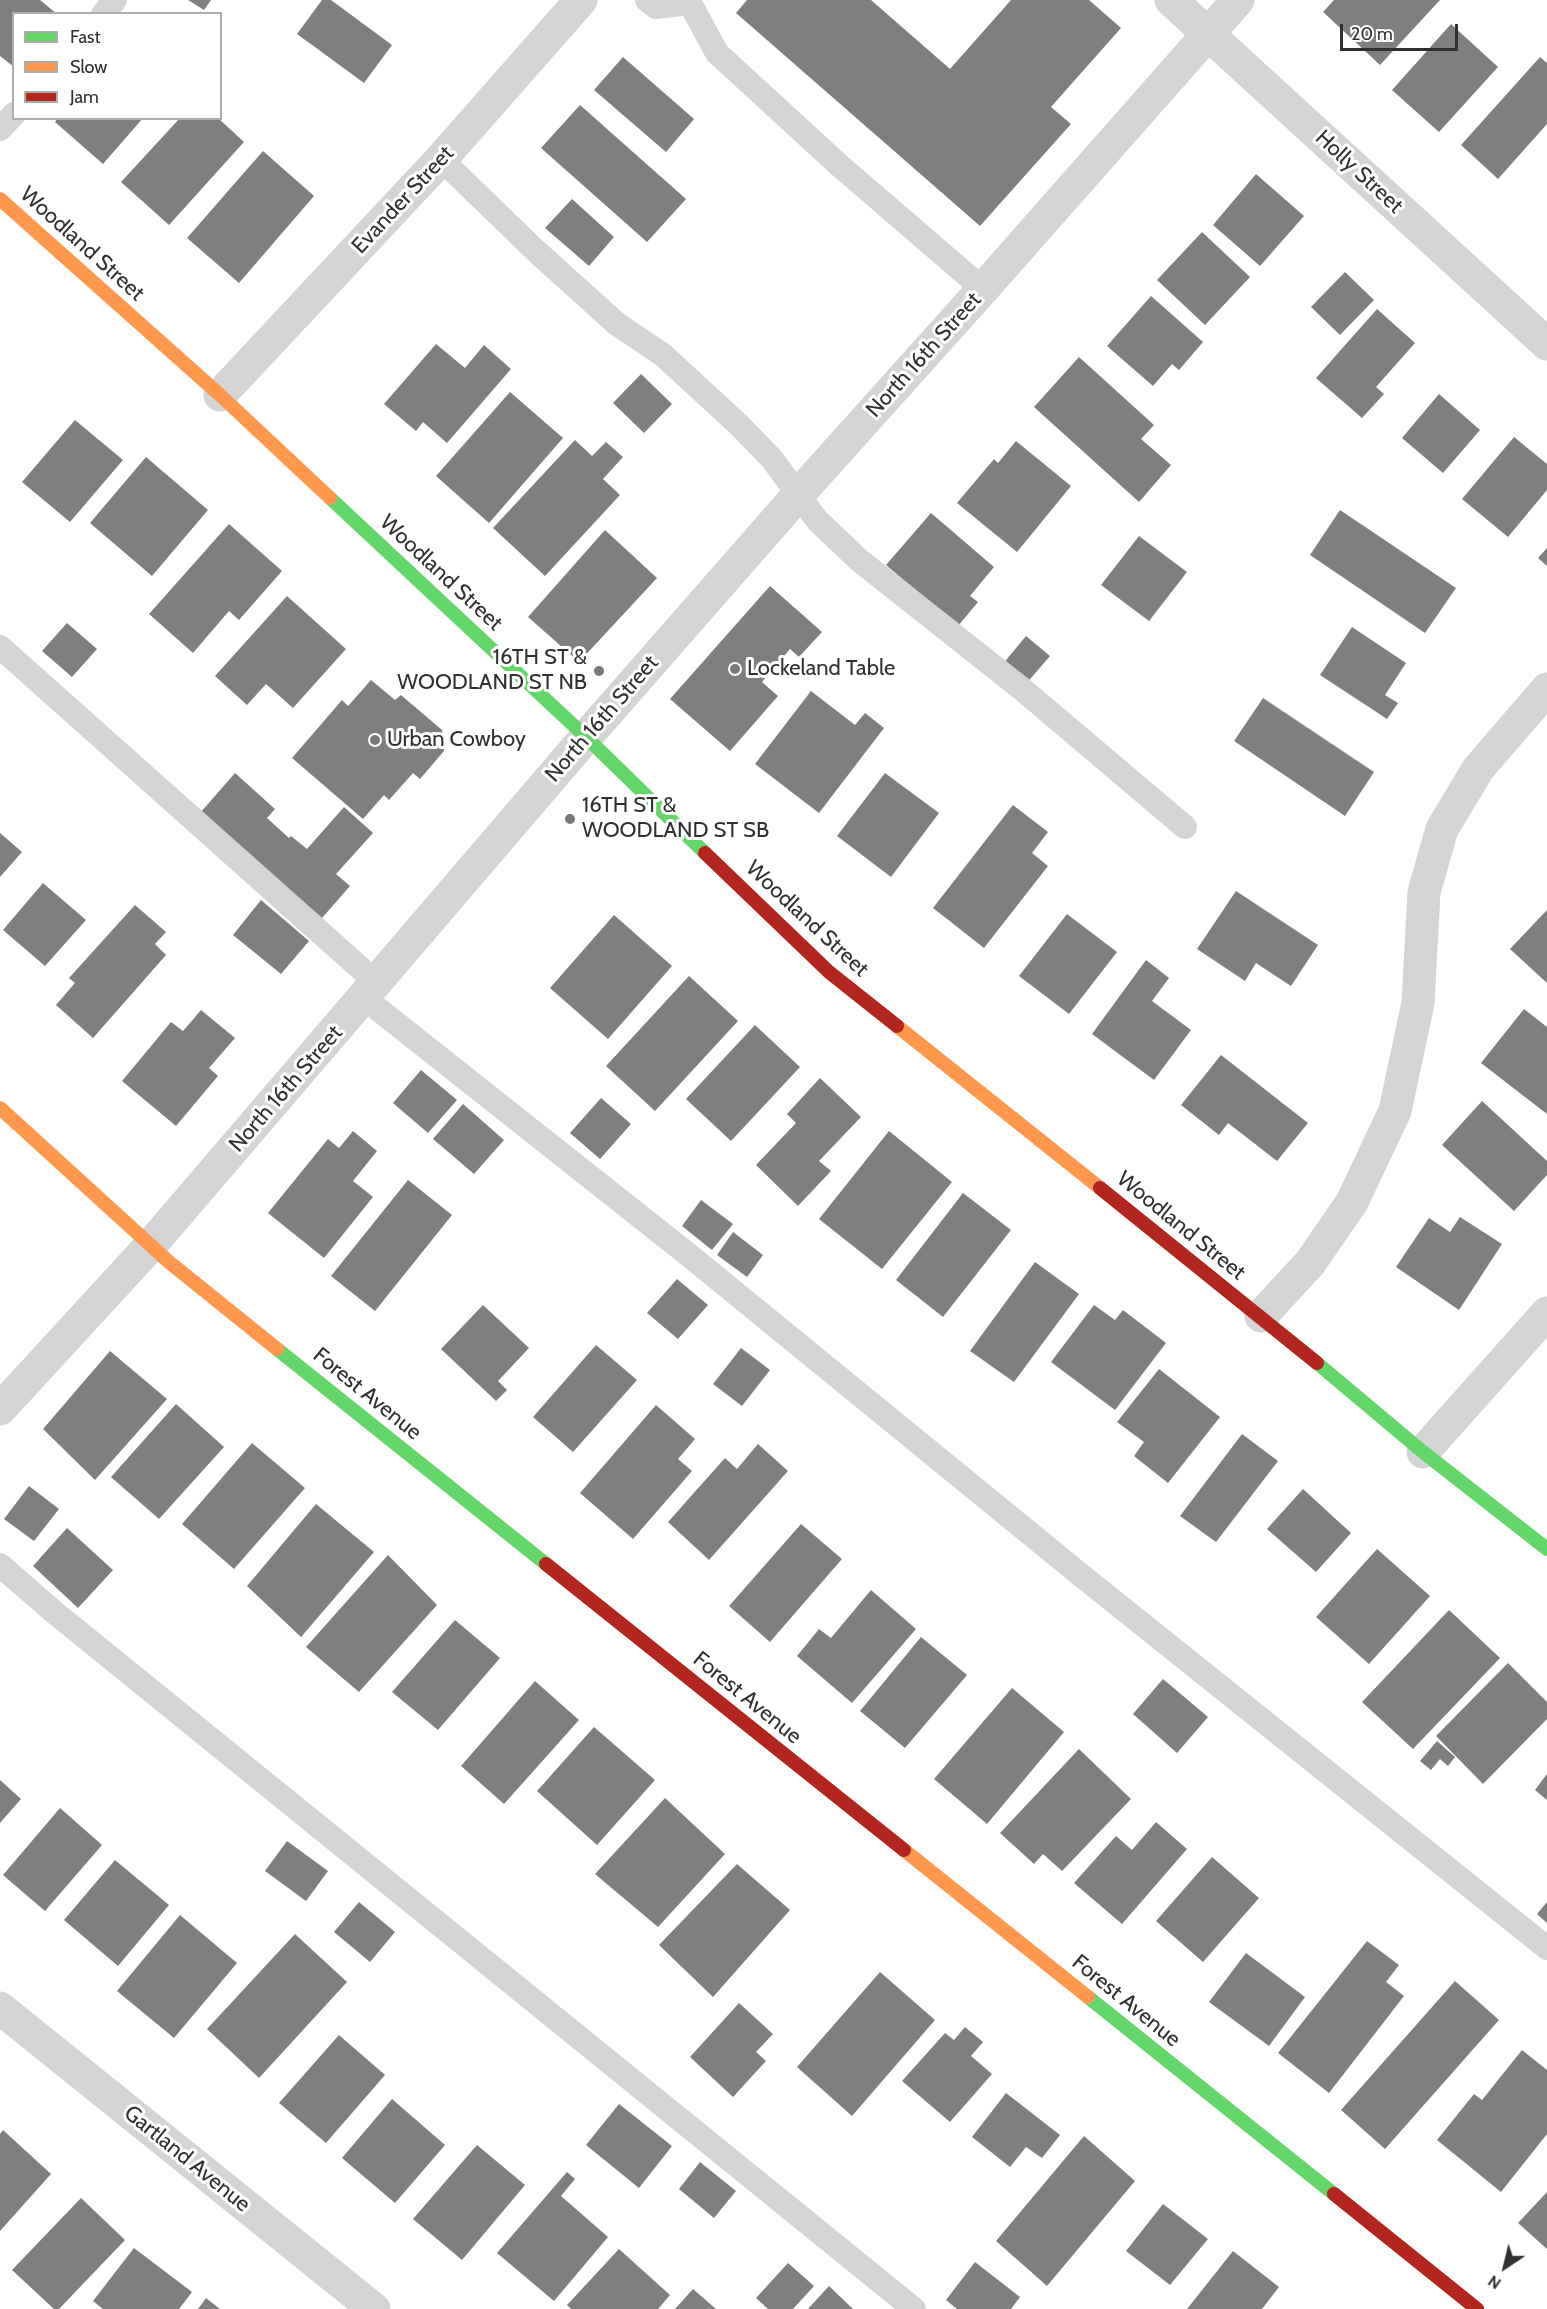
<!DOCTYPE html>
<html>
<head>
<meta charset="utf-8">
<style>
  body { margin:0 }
  #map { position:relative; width:1547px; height:2309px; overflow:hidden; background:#fff; font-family:Cabin,sans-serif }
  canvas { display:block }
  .legend { position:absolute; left:12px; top:12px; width:210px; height:108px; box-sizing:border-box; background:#fff; border:2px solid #acacac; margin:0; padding:8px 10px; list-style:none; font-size:18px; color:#303030 }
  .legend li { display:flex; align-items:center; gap:12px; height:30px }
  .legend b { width:30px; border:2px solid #acacac }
  .north { position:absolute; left:1475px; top:2237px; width:60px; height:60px; -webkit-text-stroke:4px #fff; paint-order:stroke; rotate:215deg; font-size:16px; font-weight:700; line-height:24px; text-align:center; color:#303030 }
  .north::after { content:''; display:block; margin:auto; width:21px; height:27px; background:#303030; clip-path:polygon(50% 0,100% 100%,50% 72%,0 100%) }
  .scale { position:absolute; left:1340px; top:24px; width:118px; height:27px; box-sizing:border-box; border:3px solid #303030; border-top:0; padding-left:8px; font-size:18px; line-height:21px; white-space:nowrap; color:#303030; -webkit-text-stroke:4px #fff; paint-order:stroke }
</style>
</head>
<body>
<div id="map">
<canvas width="1547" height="2309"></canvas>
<ul class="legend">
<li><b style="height:8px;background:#63d668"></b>Fast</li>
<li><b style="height:8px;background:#ff974d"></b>Slow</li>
<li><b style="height:8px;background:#b3261e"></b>Jam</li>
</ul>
<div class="north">N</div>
<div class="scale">20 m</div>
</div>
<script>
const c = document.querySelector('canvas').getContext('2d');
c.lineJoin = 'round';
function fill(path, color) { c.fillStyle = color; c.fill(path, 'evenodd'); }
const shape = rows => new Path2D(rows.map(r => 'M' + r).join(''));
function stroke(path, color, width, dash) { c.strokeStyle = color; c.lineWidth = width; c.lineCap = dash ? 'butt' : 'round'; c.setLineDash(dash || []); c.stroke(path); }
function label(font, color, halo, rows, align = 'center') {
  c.font = font + ' Cabin,sans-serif'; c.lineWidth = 6; c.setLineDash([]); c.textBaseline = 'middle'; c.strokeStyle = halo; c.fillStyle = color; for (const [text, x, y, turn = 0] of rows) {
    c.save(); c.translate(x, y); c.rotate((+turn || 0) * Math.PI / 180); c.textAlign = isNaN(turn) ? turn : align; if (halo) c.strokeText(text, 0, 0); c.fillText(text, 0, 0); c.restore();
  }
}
const building = shape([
  [0,0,40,0,57,14,14,14,14,67,0,56],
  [188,0,211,0,204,10],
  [322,0,331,0,392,45,364,83,297,34],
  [747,0,871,0,950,69,1011,0,1089,0,1121,28,1051,107,1071,124,980,226,736,13],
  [1334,0,1440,0,1380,65,1323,12],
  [1451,24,1498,67,1439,132,1392,90],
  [623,57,694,119,666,152,594,90],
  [1540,57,1547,63,1547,124,1498,179,1461,145],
  [580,105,686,199,647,242,541,148],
  [58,118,143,118,103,164,55,122],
  [180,118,218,118,244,142,169,225,121,182],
  [263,151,314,196,239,283,187,238],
  [1256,174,1304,216,1260,266,1213,225],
  [572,199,614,237,589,266,545,228],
  [1202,232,1250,277,1205,325,1157,280],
  [1345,272,1374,300,1340,335,1311,307],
  [1151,296,1203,342,1179,370,1172,364,1153,386,1107,346],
  [1377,309,1415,343,1376,387,1384,394,1362,418,1316,378],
  [436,344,465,368,484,345,511,369,447,443,423,422,416,431,384,404],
  [1079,357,1154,425,1141,439,1171,465,1139,502,1034,407],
  [641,374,672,404,644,433,613,403],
  [510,392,563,438,489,523,436,476],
  [1439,394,1480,430,1443,473,1402,438],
  [75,420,123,460,70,522,22,482],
  [1514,437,1547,464,1547,490,1508,537,1462,499],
  [575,440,592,456,606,442,623,457,603,479,620,495,545,576,493,528],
  [1016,441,1071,486,1017,552,957,503,994,459,998,463],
  [146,457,208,510,152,576,90,523],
  [1340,510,1456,588,1425,633,1310,555],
  [931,513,994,567,970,596,978,602,958,626,886,565],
  [229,524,282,571,239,620,229,611,193,653,149,614],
  [605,530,657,578,579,662,528,617],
  [1139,536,1187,572,1149,621,1101,585],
  [1547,548,1547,566,1538,558],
  [770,586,822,632,799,657,790,649,762,682,778,696,730,751,670,699],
  [287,596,346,649,293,708,266,684,247,705,215,676],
  [67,623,97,649,72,677,42,651],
  [1352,627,1406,663,1385,695,1398,703,1387,719,1320,675],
  [1026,636,1050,656,1025,685,1002,665],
  [371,680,395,700,401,695,442,730,444,751,420,779,413,773,389,800,384,795,363,819,292,758,342,700,348,706],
  [811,691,855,725,865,713,884,728,819,813,755,764],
  [1263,698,1374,772,1345,816,1234,741],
  [235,773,275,809,267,818,289,838,291,836,307,849,344,807,373,833,336,874,350,886,322,918,200,813],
  [885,773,939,813,891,877,837,836],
  [1013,805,1048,832,1032,853,1048,866,984,948,933,908],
  [0,833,22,852,0,877],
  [43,883,86,920,45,966,3,930],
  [1236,891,1318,945,1291,986,1256,963,1245,981,1197,949],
  [261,900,309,941,281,974,233,935],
  [135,905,166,932,155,944,166,955,93,1038,56,1005,75,983,69,978],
  [1547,910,1547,983,1510,949],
  [1067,914,1117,952,1069,1014,1019,976],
  [614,915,672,966,608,1039,550,988],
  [1146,960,1169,978,1152,1001,1191,1030,1154,1080,1092,1034],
  [689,976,738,1021,655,1111,606,1066],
  [1524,1009,1547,1027,1547,1114,1481,1063],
  [201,1010,235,1038,209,1068,218,1076,176,1126,122,1081,171,1022,183,1031],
  [755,1025,800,1067,731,1141,686,1099],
  [1221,1055,1308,1123,1277,1161,1228,1123,1219,1135,1181,1105],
  [421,1070,457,1100,428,1133,393,1103],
  [820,1078,861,1117,819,1161,831,1171,798,1206,756,1165,796,1123,787,1114],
  [601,1098,631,1124,600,1159,570,1133],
  [1482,1101,1547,1161,1547,1175,1514,1211,1442,1145],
  [463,1104,504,1140,474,1174,433,1139],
  [353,1131,377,1151,353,1181,373,1197,324,1258,268,1213,328,1139,339,1148],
  [889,1131,952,1182,882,1269,819,1219],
  [408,1180,452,1215,375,1311,331,1276],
  [963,1193,1011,1230,943,1317,896,1280],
  [701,1200,733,1224,712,1250,682,1226],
  [1460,1217,1502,1244,1459,1310,1396,1267,1429,1218,1450,1232],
  [733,1232,763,1255,747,1277,717,1255],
  [1035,1262,1079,1294,1014,1382,970,1351],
  [677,1279,708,1305,678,1339,647,1313],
  [483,1305,529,1348,498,1381,507,1390,496,1401,441,1349],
  [1094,1305,1115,1320,1123,1310,1166,1343,1115,1410,1051,1362],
  [596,1345,637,1380,573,1452,533,1417],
  [741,1348,770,1370,742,1406,713,1384],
  [110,1351,167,1399,95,1480,43,1429],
  [1159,1369,1220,1417,1168,1483,1134,1456,1144,1442,1117,1422],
  [176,1404,224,1447,159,1519,111,1477],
  [656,1405,695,1439,678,1459,692,1471,633,1539,580,1493],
  [1242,1434,1278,1461,1216,1542,1180,1516],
  [252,1443,305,1488,234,1569,182,1524],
  [758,1444,788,1471,709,1560,668,1522,725,1458,737,1469],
  [29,1486,59,1509,34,1541,4,1519],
  [1303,1489,1351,1533,1316,1572,1267,1529],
  [316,1504,374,1552,301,1637,247,1586],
  [801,1524,842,1559,770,1642,729,1606],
  [67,1528,113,1570,78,1608,33,1566],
  [1377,1549,1430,1596,1369,1664,1316,1617],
  [388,1555,437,1605,359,1692,306,1647],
  [871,1590,916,1629,852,1703,797,1656,819,1629,831,1638],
  [1449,1610,1500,1658,1413,1749,1362,1702],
  [455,1620,500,1658,438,1730,392,1692],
  [921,1637,967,1675,905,1748,860,1711],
  [1508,1663,1547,1702,1547,1719,1483,1784,1436,1736],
  [1163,1679,1208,1717,1177,1753,1133,1714],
  [535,1681,579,1720,504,1804,461,1766],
  [1012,1688,1064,1732,987,1824,934,1779],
  [594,1727,655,1780,597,1845,537,1791],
  [1437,1741,1455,1757,1448,1766,1440,1759,1431,1770,1420,1761],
  [1079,1749,1131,1799,1062,1871,1043,1854,1034,1864,1000,1833],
  [1547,1774,1547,1800,1535,1790],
  [0,1780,21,1799,0,1823],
  [665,1798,725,1854,658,1927,595,1874],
  [60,1808,102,1845,45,1911,3,1875],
  [1156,1822,1187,1849,1122,1924,1074,1883,1116,1836,1132,1850],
  [287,1841,328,1871,306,1901,265,1871],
  [1212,1857,1259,1898,1203,1962,1156,1921],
  [115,1860,169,1905,118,1966,64,1920],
  [737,1864,790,1910,713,1997,659,1945],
  [359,1902,395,1932,370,1962,334,1932],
  [1547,1902,1547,1923,1537,1914],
  [180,1915,237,1963,174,2038,117,1991],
  [295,1934,347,1982,259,2078,207,2029],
  [1367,1941,1399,1965,1386,1982,1404,1996,1329,2093,1278,2053],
  [1246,1953,1305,1997,1269,2046,1209,2002],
  [880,1972,935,2020,852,2116,797,2067],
  [1455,1981,1499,2020,1385,2149,1341,2110],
  [739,2003,773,2034,756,2052,766,2061,733,2097,690,2057],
  [965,2027,983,2042,971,2056,992,2074,950,2122,902,2081,945,2033,954,2040],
  [339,2035,385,2075,326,2143,279,2103],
  [1522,2050,1547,2070,1547,2134,1501,2192,1437,2140,1474,2094,1482,2100],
  [1006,2093,1060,2135,1042,2158,1026,2147,1010,2167,972,2137],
  [392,2099,445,2145,395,2203,342,2158],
  [619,2104,672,2146,639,2188,586,2145],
  [3,2130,51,2174,0,2231,0,2134],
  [1084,2136,1135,2181,1047,2286,996,2241],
  [477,2145,525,2185,462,2260,413,2219],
  [700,2162,736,2191,714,2218,679,2189],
  [567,2172,575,2179,561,2196,608,2237,554,2301,497,2253],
  [1547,2192,1547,2249,1518,2223],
  [81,2198,125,2240,59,2309,54,2309,12,2270],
  [1163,2204,1208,2239,1170,2285,1126,2251],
  [134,2248,192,2292,179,2309,103,2309,93,2301],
  [619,2249,670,2295,658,2309,571,2309,567,2305],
  [1233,2251,1279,2287,1262,2309,1187,2309],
  [975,2262,1020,2297,1011,2309,957,2309,946,2300],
  [788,2263,814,2286,793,2309,768,2309,756,2298],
  [829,2286,853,2309,808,2309],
  [693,2289,716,2309,675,2309],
  [206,2298,220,2309,198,2309]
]);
const lane = shape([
  [647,0,656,7,690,3,717,53,839,165,983,289],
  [103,14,115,0],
  [0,129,14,114],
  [441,159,536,251,617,324,663,355,739,425,772,459,817,520,859,560,1022,689,1185,827],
  [0,647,377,983],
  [364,998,690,1256,1082,1576,1547,1948],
  [0,1565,54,1612,914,2309]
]);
const street = shape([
  [1171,0,1547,344],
  [220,395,441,159,581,0],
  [1261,1316,1310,1263,1352,1202,1395,1111,1418,1003,1424,892,1442,829,1478,769,1547,689],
  [0,1409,150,1246,586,737,798,495,983,289,1238,0],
  [1423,1452,1547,1313],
  [0,2008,374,2309]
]);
const fast = shape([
  [330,498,586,737,705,853],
  [277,1349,546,1564],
  [1317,1363,1423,1452,1547,1549],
  [1088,1997,1334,2194]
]);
const slow = shape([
  [0,199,220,395,330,498],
  [897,1026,1100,1188],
  [0,1108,169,1262,277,1349],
  [904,1850,1088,1997]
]);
const jam = shape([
  [705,853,829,972,897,1026],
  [1100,1188,1317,1363],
  [546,1564,904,1850],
  [1334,2194,1477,2309]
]);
const markers = [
  [735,669,6,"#787878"],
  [599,671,6,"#787878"],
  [375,740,6,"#787878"],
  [570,819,6,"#787878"]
];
const streetNames = [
  ["Holly Street",1359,172,43],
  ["Evander Street",403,200,-47],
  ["Woodland Street",82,244,42],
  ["North 16th Street",924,355,-48],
  ["Woodland Street",441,573,43],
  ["North 16th Street",602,719,-49],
  ["Woodland Street",807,919,43],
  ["North 16th Street",286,1089,-49],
  ["Woodland Street",1181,1226,39],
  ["Forest Avenue",367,1394,39],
  ["Forest Avenue",747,1698,39],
  ["Forest Avenue",1126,2001,39],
  ["Gartland Avenue",187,2159,39]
];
const poiNames = [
  ["16TH ST &",587,658,"right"],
  ["WOODLAND ST NB",587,683,"right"],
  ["Lockeland Table",747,669],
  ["Urban Cowboy",387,740],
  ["16TH ST &",582,806],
  ["WOODLAND ST SB",582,831]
];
fill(building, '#7f7f7f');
stroke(lane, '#d4d4d4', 24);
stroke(street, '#d4d4d4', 33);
stroke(fast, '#63d668', 14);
stroke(slow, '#ff974d', 14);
stroke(jam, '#b3261e', 14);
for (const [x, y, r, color] of markers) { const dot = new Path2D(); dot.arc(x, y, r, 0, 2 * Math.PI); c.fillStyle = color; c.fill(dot); stroke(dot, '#fff', 2); }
label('22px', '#303030', '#fff', streetNames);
label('22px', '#303030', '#fff', poiNames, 'left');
</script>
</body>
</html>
